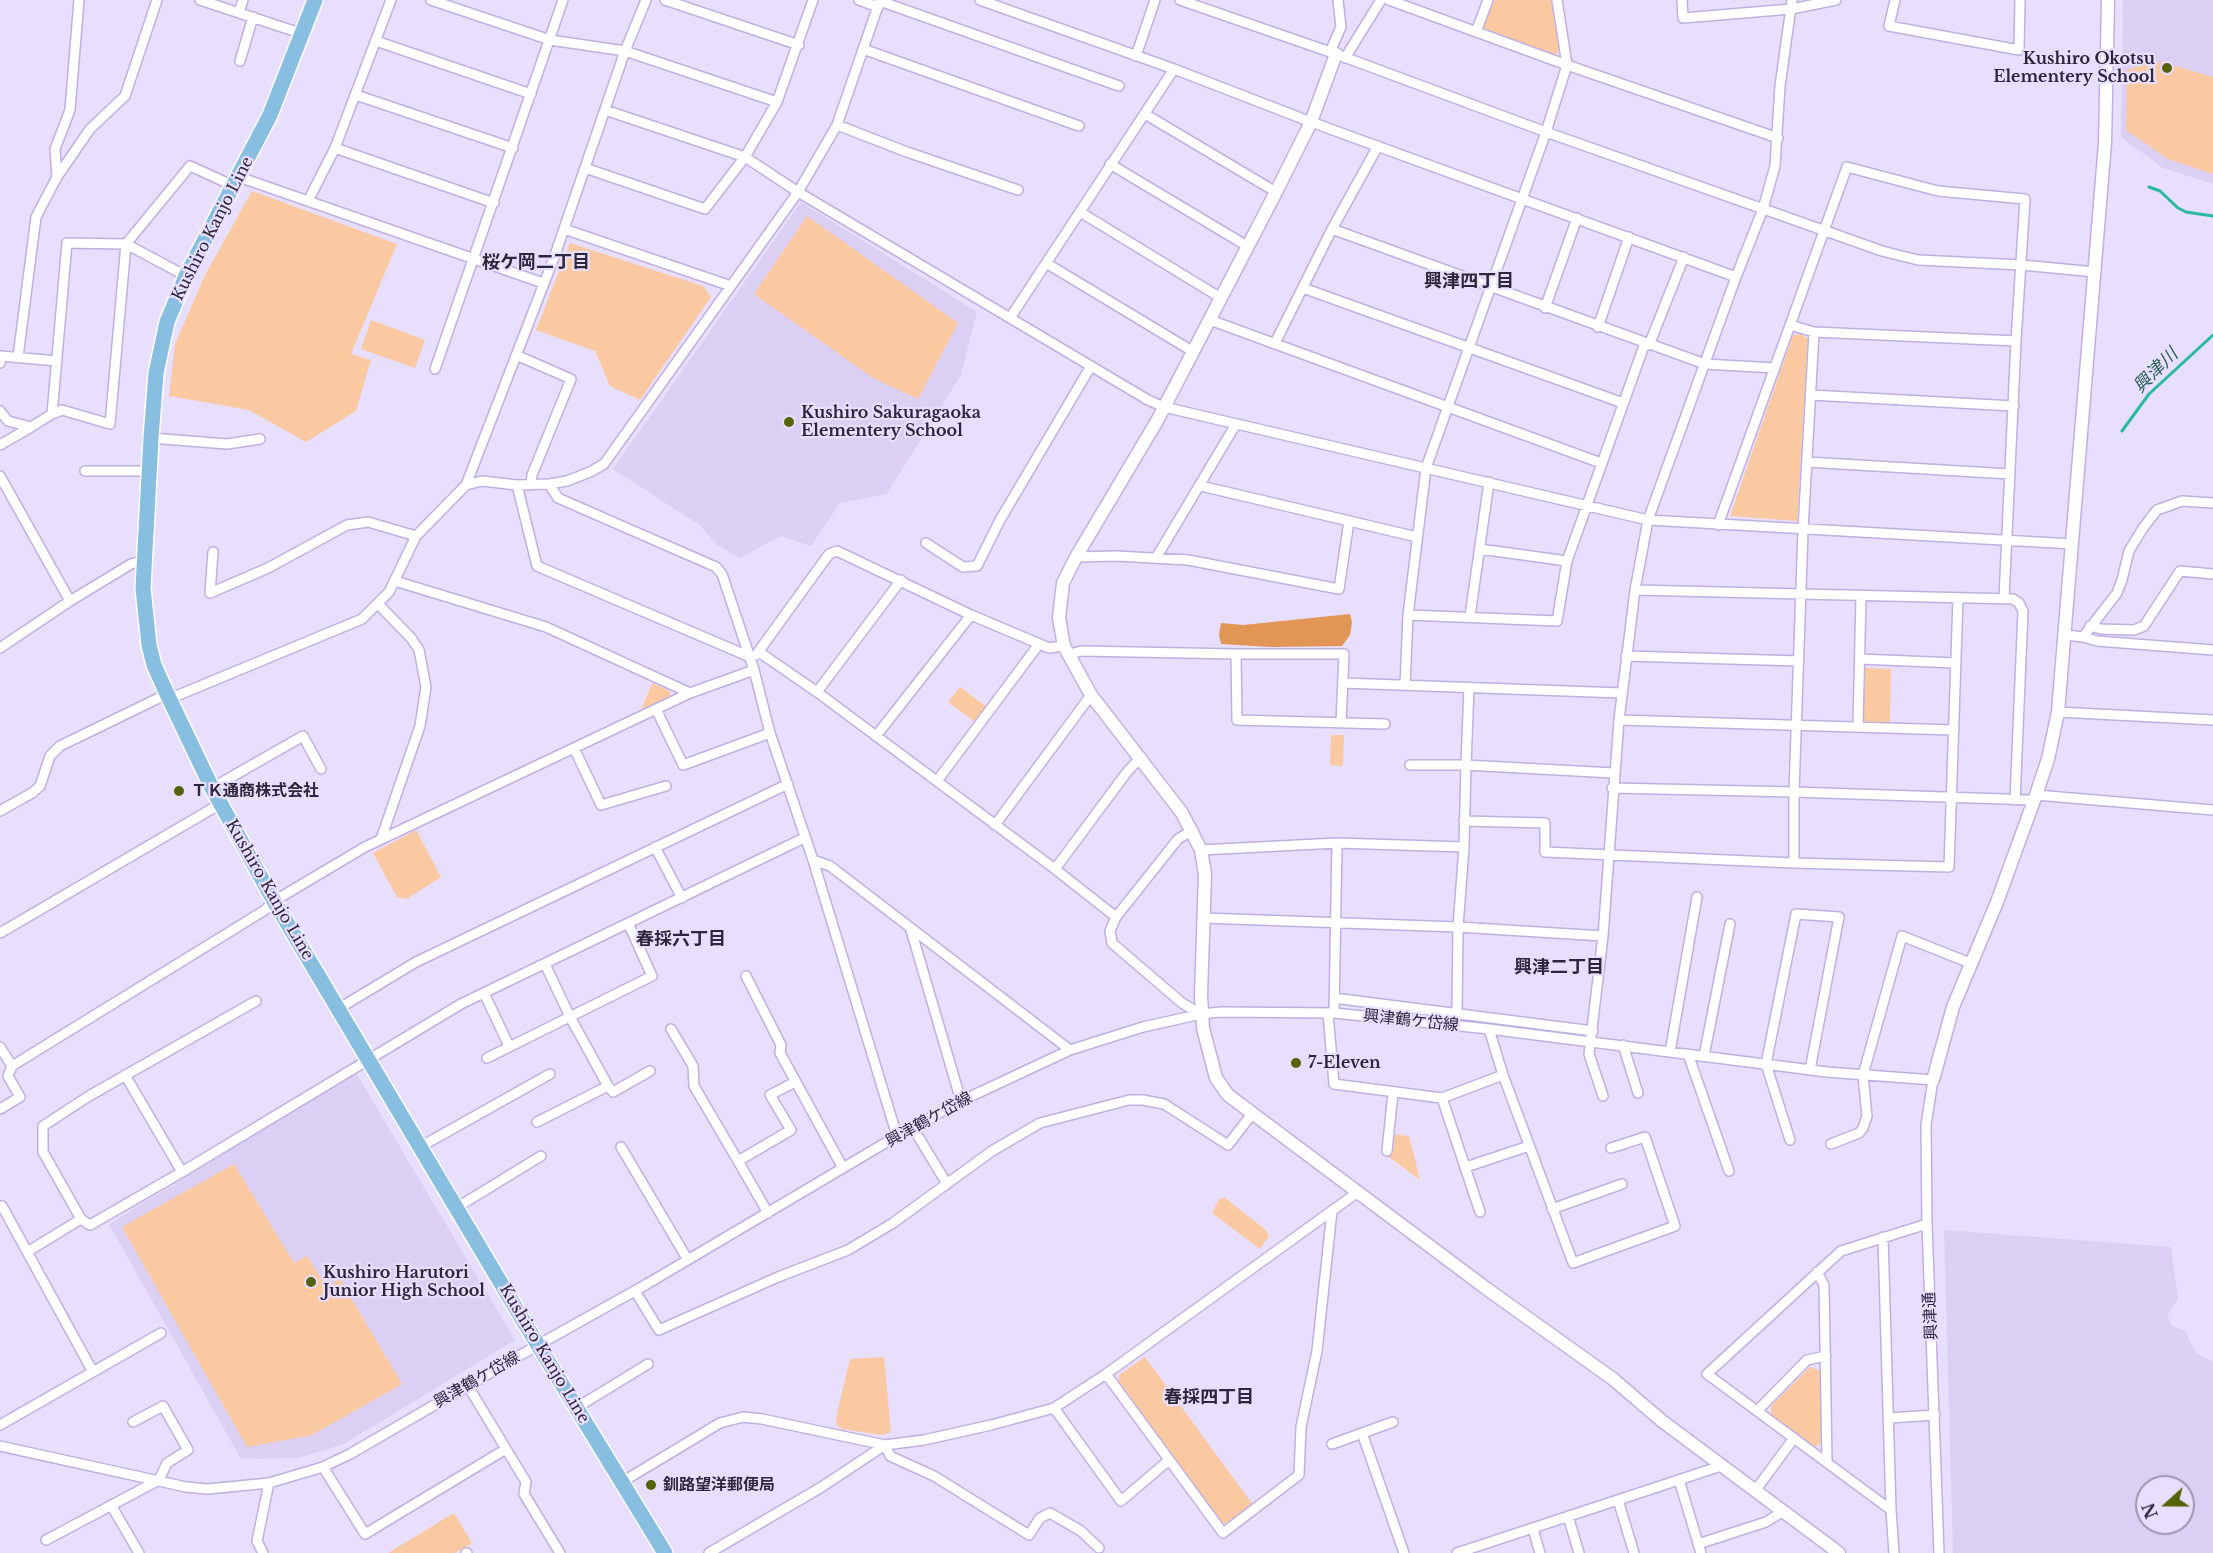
<!DOCTYPE html>
<html>
<head>
<meta charset="utf-8">
<style>
  body { margin:0 }
  #map { position:relative; width:2213px; height:1553px; overflow:hidden; background:#e8defe; font-family:"Libre Baskerville",serif }
  canvas { display:block }
  .north { position:absolute; left:2135px; top:1475px; width:60px; height:60px; box-sizing:border-box; background:#e8defe; border:2px solid #9e95b0; border-radius:50%; rotate:249deg; font-size:16px; font-weight:700; line-height:24px; text-align:center; color:#2e273b }
  .north::after { content:''; display:block; margin:auto; width:21px; height:27px; background:#546308; clip-path:polygon(50% 0,100% 100%,50% 72%,0 100%) }
</style>
</head>
<body>
<div id="map">
<canvas width="2213" height="1553"></canvas>
<div class="north">N</div>
</div>
<script>
const c = document.querySelector('canvas').getContext('2d');
c.lineJoin = 'round';
function fill(path, color) { c.fillStyle = color; c.fill(path, 'evenodd'); }
const shape = rows => new Path2D(rows.map(r => 'M' + r).join(''));
function stroke(path, color, width, dash) { c.strokeStyle = color; c.lineWidth = width; c.lineCap = dash ? 'butt' : 'round'; c.setLineDash(dash || []); c.stroke(path); }
function label(font, color, halo, rows, align = 'center') {
  c.font = font + ' "Libre Baskerville","Noto Sans JP",serif'; c.lineWidth = 4.5; c.setLineDash([]); c.textBaseline = 'middle'; c.strokeStyle = halo; c.fillStyle = color; for (const [text, x, y, turn = 0] of rows) {
    c.save(); c.translate(x, y); c.rotate((+turn || 0) * Math.PI / 180); c.textAlign = isNaN(turn) ? turn : align; if (halo) c.strokeText(text, 0, 0); c.fillText(text, 0, 0); c.restore();
  }
}
const built = shape([
  [2123,0,2213,0,2213,184,2163,168,2121,137],
  [801,202,977,312,961,375,887,494,840,503,811,546,781,536,740,558,717,545,701,526,613,469],
  [356,1073,515,1340,344,1444,298,1458,241,1459,109,1224],
  [1944,1230,2171,1247,2178,1299,2167,1315,2172,1326,2185,1331,2196,1353,2213,1362,2213,1553,1953,1553],
  [2147,1487,2183,1487,2183,1523,2147,1523]
]);
const green = shape([
  [1494,0,1554,0,1560,50,1554,56,1483,30],
  [2161,62,2213,77,2213,174,2168,159,2126,130,2127,70,2146,64],
  [252,191,397,244,351,354,371,360,356,411,306,442,249,410,169,396,175,344,205,275],
  [807,216,958,323,918,399,873,378,754,294],
  [570,243,703,286,711,297,640,400,610,386,595,351,536,330],
  [371,320,425,340,415,368,361,349],
  [1801,334,1808,339,1797,521,1730,516,1793,335],
  [1865,668,1891,669,1890,723,1863,722],
  [652,683,670,691,670,698,646,711,642,708],
  [960,687,987,707,975,722,948,702],
  [1331,735,1344,735,1343,766,1330,765],
  [416,830,441,877,407,899,397,897,373,853],
  [1391,1134,1409,1136,1420,1180,1389,1157],
  [234,1164,294,1263,307,1256,327,1288,340,1279,402,1384,312,1435,247,1447,122,1227],
  [1225,1198,1266,1230,1269,1236,1260,1249,1212,1213,1219,1199],
  [884,1357,891,1432,882,1435,842,1429,836,1424,837,1413,850,1359],
  [1145,1357,1253,1505,1229,1524,1221,1523,1119,1382,1119,1375],
  [1810,1367,1821,1371,1823,1441,1815,1447,1771,1415,1771,1406],
  [454,1513,472,1543,455,1553,388,1553]
]);
const forest = shape([
  [1350,614,1352,622,1350,635,1342,646,1271,647,1221,644,1219,635,1221,623,1243,625]
]);
const stream = shape([
  [2149,187,2160,191,2178,208,2186,212,2213,216],
  [2122,431,2149,394,2213,335]
]);
const minor = shape([
  [200,0,303,34],
  [431,0,550,40,625,51,777,102],
  [665,0,799,45],
  [859,0,878,7],
  [980,0,1174,69,1311,122,1736,277],
  [1180,0,1336,54,1546,132,1882,251,1918,260,2022,265,2095,272],
  [1389,0,1567,65,1778,138],
  [1682,0,1683,18,1791,9,1836,0],
  [1895,0,1889,26,2019,50,2020,0],
  [880,1,1119,86],
  [239,12,243,0],
  [1476,32,1488,0],
  [376,41,531,94],
  [863,49,1079,126],
  [1330,52,1341,27,1338,0],
  [1136,56,1155,0],
  [1345,58,1381,0],
  [240,61,253,17],
  [356,95,513,148],
  [605,110,745,157,798,192,1148,400,1164,407,1648,520,2073,544],
  [1145,114,1276,192],
  [837,125,907,152,1018,190],
  [335,148,494,203],
  [1110,164,1247,246],
  [585,168,705,209,745,157,777,102,813,0],
  [57,177,55,149,70,110,79,0],
  [239,177,543,283],
  [308,201,335,148,391,0],
  [1080,212,1221,298],
  [564,229,731,286],
  [1332,229,1705,364,1775,368],
  [1046,263,1192,351],
  [186,276,126,244,110,424,62,410,52,414,67,243,126,244,190,166,234,186],
  [1303,288,1623,403],
  [1545,308,1577,218],
  [1010,318,1174,69],
  [1210,320,1601,463],
  [1790,325,1814,332,2016,341],
  [1598,327,1629,237],
  [1275,343,1332,229,1378,146],
  [1649,345,1684,257],
  [516,355,571,379,532,475,531,485],
  [18,357,36,217,57,177,90,129,125,96,157,0],
  [0,363,1,356,57,361],
  [435,369,563,0],
  [1811,395,2014,406],
  [0,411,8,421,31,427,52,414],
  [151,438,227,444,260,439],
  [0,445,31,427],
  [1807,462,2010,474],
  [85,471,150,471],
  [0,476,70,601],
  [549,484,558,498,716,567,722,574,754,670,770,733,813,860,897,1136],
  [466,485,555,255,625,51,646,0],
  [517,485,537,566,748,656],
  [1201,486,1417,537],
  [1718,525,1847,167,1938,191,2025,199,2016,341,2004,598],
  [926,543,963,567,977,566,1000,520,1091,366],
  [1480,549,1567,561],
  [213,552,210,593,268,568,347,525,368,522,416,536],
  [1076,557,1117,556,1188,560,1339,589,1349,521],
  [1156,558,1236,424],
  [395,581,546,627,690,693],
  [1635,590,2013,599,2019,603,2023,611,2015,800],
  [378,604,411,638,419,650,426,687,420,726,381,839],
  [1408,615,1557,621,1567,561,1645,343],
  [1470,616,1489,482],
  [2090,626,2101,629,2134,630,2144,626,2180,571,2213,574],
  [2066,635,2083,637,2097,641,2213,650],
  [2083,637,2117,593,2122,580,2129,551,2143,528,2157,510,2182,501,2213,503],
  [0,648,70,601,131,564,145,560],
  [759,652,817,692,1055,869,1116,917],
  [1236,654,1237,720,1385,724],
  [756,655,829,554,837,551,971,615,1049,648,1064,646],
  [1067,655,1081,651,1236,654,1344,654,1341,723],
  [1626,656,1799,661],
  [1860,659,1956,663],
  [1343,683,1621,693],
  [1405,685,1408,615,1426,468,1546,132,1567,65,1557,0],
  [817,692,901,580],
  [169,699,362,619,389,592,416,536,466,485,482,481,517,485,549,484,567,481,590,472,604,464,798,192,837,125,880,0],
  [656,709,683,765,770,733],
  [2058,712,2213,720],
  [1619,720,1954,730],
  [1858,726,1861,596],
  [876,736,971,615],
  [574,748,601,805,666,786],
  [1410,765,1466,765,1469,687],
  [937,781,1039,644],
  [212,788,303,736,321,769],
  [1612,788,1794,792,2034,800],
  [2036,795,2213,810],
  [0,811,32,793,40,786,50,756,60,746,167,694],
  [1464,821,1545,823,1545,852,1794,863,1949,867,1958,598],
  [995,825,1091,695],
  [1193,830,1178,839,1116,917,1110,931,1112,943,1182,1003,1201,1014],
  [655,847,682,898],
  [1201,850,1337,843,1464,847],
  [813,860,830,866,1070,1050],
  [1794,863,1794,792,1803,530,1814,332],
  [1055,869,1127,772,1141,757],
  [1203,918,1458,927,1603,936],
  [911,930,961,1101],
  [0,933,220,804],
  [545,964,570,1017,608,1086],
  [746,976,781,1045,780,1053,843,1168],
  [484,993,509,1046],
  [1334,998,1593,1031],
  [338,1009,416,962,788,784],
  [1328,1013,1334,1084,1442,1098,1503,1075],
  [1334,1013,1337,843],
  [1457,1013,1458,927,1464,847,1466,765,1613,773],
  [671,1029,693,1066,694,1086,738,1161,791,1130,770,1095,795,1082],
  [1489,1029,1503,1075,1573,1263,1675,1226,1645,1137,1611,1148],
  [1623,1045,1638,1093],
  [0,1047,12,1066,265,910,274,901,365,847,690,693,754,670],
  [1670,1052,1697,897],
  [1688,1054,1729,1171],
  [1704,1056,1730,924],
  [487,1058,652,976,628,923],
  [125,1075,182,1172],
  [1603,1096,1589,1054,1603,936,1619,720,1635,590,1648,520,1736,277,1763,209,1775,166,1780,86,1792,0],
  [1442,1098,1480,1212],
  [0,1109,20,1097,8,1076,12,1066],
  [537,1122,608,1086,613,1092,650,1071],
  [913,1128,947,1184],
  [1790,1140,1766,1064,1796,914,1839,917,1810,1070],
  [1831,1144,1859,1133,1863,1128,1867,1116,1863,1075,1902,936,1970,963],
  [420,1147,550,1074],
  [621,1147,688,1260],
  [1387,1151,1393,1093],
  [738,1161,768,1213],
  [1466,1167,1529,1146],
  [0,1207,2,1206,93,1372],
  [456,1208,541,1156],
  [1552,1209,1622,1184],
  [81,1219,43,1152,43,1126,89,1096,256,1001],
  [1883,1237,1891,1510],
  [27,1252,81,1219,90,1225,182,1172,461,1004,804,838],
  [1817,1272,1824,1285,1827,1461],
  [635,1291,659,1330,778,1277,848,1250,893,1223,992,1151,1040,1123,1129,1100,1143,1100,1164,1104,1228,1145,1252,1114],
  [1106,1374,1223,1533,1299,1475,1301,1427,1317,1351,1332,1211],
  [468,1386,526,1482,524,1494,560,1553],
  [576,1408,648,1364],
  [1054,1408,1121,1501,1169,1460],
  [1757,1411,1807,1360,1826,1356],
  [1889,1418,1935,1415],
  [0,1425,161,1333],
  [1362,1433,1404,1553],
  [1332,1444,1393,1422],
  [0,1446,186,1487,208,1489,269,1483,323,1467,350,1454,538,1345,647,1284,897,1136,961,1101,1070,1050,1143,1027,1201,1014,1221,1012,1334,1013,1489,1029,1827,1072,1933,1080,1926,1125,1927,1224,1939,1553],
  [323,1467,365,1534,506,1449],
  [1679,1480,1701,1553],
  [622,1482,720,1423,743,1417,762,1419,885,1445,924,1440,991,1425,1054,1408,1106,1374,1358,1192],
  [1755,1491,1794,1438],
  [1618,1500,1634,1553],
  [111,1505,139,1553],
  [1568,1516,1579,1553],
  [1533,1529,1540,1553],
  [46,1540,159,1480,167,1463,188,1450,163,1406,133,1422],
  [1698,1544,1766,1522,1782,1512],
  [263,1553,257,1541,269,1483],
  [466,1553,467,1553],
  [709,1553,820,1488,885,1445,890,1456,934,1476,1029,1535,1040,1518,1050,1513,1081,1531,1099,1548],
  [1457,1553,1721,1466],
  [1894,1553,1891,1510,1707,1374,1841,1251,1927,1224]
]);
const tertiary = shape([
  [1336,54,1311,122,1276,192,1157,421,1076,557,1063,583,1059,618,1064,646,1091,695,1182,813,1201,850,1205,874,1201,995,1203,1028,1216,1078,1228,1095,1487,1289,1613,1379,1662,1421,1839,1553],
  [1933,1080,1953,1007,1997,902,2036,795,2048,759,2058,712,2105,143,2108,0]
]);
const primary = shape([
  [315,0,270,115,186,276,167,322,156,373,151,438,143,588,149,645,154,665,167,694,212,788,274,901,524,1322,665,1553]
]);
const markers = [
  [2167,68,6,"#546308"],
  [789,422,6,"#546308"],
  [179,791,6,"#546308"],
  [1296,1063,6,"#546308"],
  [311,1282,6,"#546308"],
  [651,1485,6,"#546308"]
];
const poiNames = [
  ["Kushiro Okotsu",2155,59,"right"],
  ["Elementery School",2155,77,"right"],
  ["Kushiro Sakuragaoka",801,413],
  ["Elementery School",801,431],
  ["ＴＫ通商株式会社",191,791],
  ["7-Eleven",1308,1063],
  ["Kushiro Harutori",323,1273],
  ["Junior High School",323,1291],
  ["釧路望洋郵便局",663,1485]
];
const streetNames = [
  ["Kushiro Kanjo Line",213,229,-63],
  ["Kushiro Kanjo Line",269,890,60],
  ["興津鶴ケ岱線",1411,1021,6],
  ["興津鶴ケ岱線",929,1120,-29],
  ["興津通",1931,1316,-93],
  ["Kushiro Kanjo Line",544,1354,59],
  ["興津鶴ケ岱線",477,1380,-30]
];
const neighbourhoodNames = [
  ["桜ケ岡二丁目",536,263],
  ["興津四丁目",1469,282],
  ["春採六丁目",681,940],
  ["興津二丁目",1559,968],
  ["春採四丁目",1209,1398]
];
const waterNames = [
  ["興津川",2156,371,-45]
];
fill(built, '#dbd0f3');
fill(green, '#fbc9a1');
fill(forest, '#e19656');
stroke(stream, '#29b9a4', 3);
stroke(minor, '#c0b0e2', 12);
stroke(tertiary, '#c0b0e2', 15);
stroke(primary, '#fff', 18);
stroke(minor, '#fff', 9);
stroke(tertiary, '#fff', 12);
stroke(primary, '#88bedf', 15);
for (const [x, y, r, color] of markers) { const dot = new Path2D(); dot.arc(x, y, r, 0, 2 * Math.PI); c.fillStyle = color; c.fill(dot); stroke(dot, '#e8defe', 2); }
label('bold 16px', '#2e273b', '#e8defe', poiNames, 'left');
label('16px', '#2e273b', '#e8defe', streetNames);
label('bold 18px', '#2e273b', '#e8defe', neighbourhoodNames);
label('italic 18px', '#2a6156', '#e8defe', waterNames);
</script>
</body>
</html>
